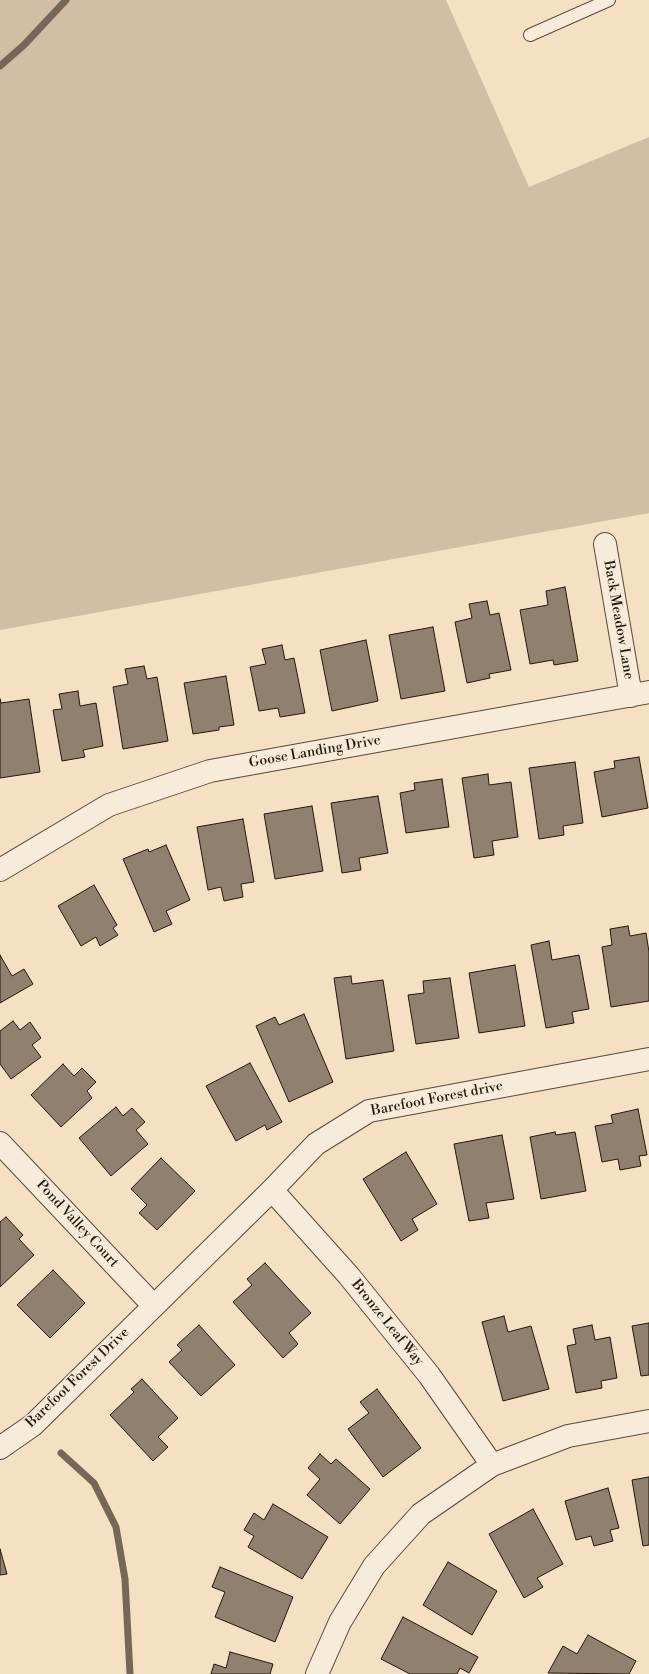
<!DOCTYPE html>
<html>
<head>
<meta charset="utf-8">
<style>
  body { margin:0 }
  canvas { display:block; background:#f5e0c4 }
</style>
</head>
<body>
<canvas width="649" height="1674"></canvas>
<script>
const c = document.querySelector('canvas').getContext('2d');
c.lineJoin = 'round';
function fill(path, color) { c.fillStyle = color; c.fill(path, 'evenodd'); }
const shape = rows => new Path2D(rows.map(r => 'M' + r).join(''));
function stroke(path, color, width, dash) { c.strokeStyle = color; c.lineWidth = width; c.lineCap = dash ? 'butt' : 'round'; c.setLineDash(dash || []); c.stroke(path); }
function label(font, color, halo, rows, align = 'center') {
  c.font = font + ' "Libre Bodoni",serif'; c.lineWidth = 3.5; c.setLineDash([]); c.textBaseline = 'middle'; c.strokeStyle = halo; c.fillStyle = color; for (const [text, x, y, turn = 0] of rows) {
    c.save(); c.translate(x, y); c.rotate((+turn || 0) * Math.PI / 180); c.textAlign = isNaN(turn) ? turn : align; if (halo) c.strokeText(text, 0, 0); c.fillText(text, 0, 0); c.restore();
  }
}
const green = shape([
  [0,0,446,0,529,187,649,137,649,513,0,630]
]);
const stream = shape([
  [0,66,24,45,66,0],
  [61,1453,94,1483,116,1527,125,1579,130,1674]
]);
const building = shape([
  [565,587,578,661,554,665,553,660,530,664,520,610,548,605,546,591,565,587],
  [487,601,490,615,499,613,511,670,489,674,490,678,467,683,455,622,472,618,469,604,487,601],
  [433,627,445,691,401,699,389,635,433,627],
  [366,640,378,701,332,711,320,650,366,640],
  [282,645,285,660,294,658,305,713,280,717,278,708,259,711,250,667,266,664,262,649,282,645],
  [144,666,147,679,157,677,168,741,123,749,113,687,128,684,125,669,144,666],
  [226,676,234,725,219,727,219,730,193,734,184,683,226,676],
  [78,691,80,706,96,703,103,746,83,750,85,757,62,761,53,710,62,709,59,694,78,691],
  [0,699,1,703,29,699,40,772,0,778,0,699],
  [639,757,648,808,602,817,594,772,615,768,614,761,639,757],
  [575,762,583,823,563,826,564,835,539,839,529,768,575,762],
  [488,774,489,785,511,782,518,837,492,841,494,855,474,858,462,778,488,774],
  [442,779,449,827,406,833,400,793,415,790,414,783,442,779],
  [378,796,388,853,359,858,361,870,342,873,331,803,378,796],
  [312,806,323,871,275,879,264,814,312,806],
  [243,819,254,882,241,884,243,897,224,901,221,887,208,890,197,827,243,819],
  [166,845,190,900,166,911,172,924,154,932,123,859,148,849,149,852,166,845],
  [94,885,117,925,113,928,118,935,100,946,96,937,81,946,58,906,94,885],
  [628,926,630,936,646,933,649,952,649,1001,611,1007,602,947,612,945,610,929,628,926],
  [549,941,552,960,579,955,589,1009,572,1012,574,1023,546,1028,531,945,549,941],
  [0,955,12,976,24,969,33,984,0,1003,0,955],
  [515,965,525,1026,479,1033,469,973,515,965],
  [351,976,352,984,383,980,394,1051,346,1059,334,978,351,976],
  [450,978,459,1038,416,1044,408,995,424,993,423,981,450,978],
  [304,1014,333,1082,289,1102,256,1026,275,1017,279,1025,304,1014],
  [13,1021,20,1030,30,1022,41,1038,32,1045,41,1057,11,1079,0,1064,0,1031,13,1021],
  [250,1063,282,1122,267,1130,265,1125,236,1141,206,1086,250,1063],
  [63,1064,74,1076,82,1068,96,1082,87,1091,92,1098,61,1127,31,1095,63,1064],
  [116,1107,123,1116,132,1108,145,1122,136,1130,148,1144,111,1176,79,1138,116,1107],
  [638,1109,647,1155,639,1156,641,1166,620,1170,618,1159,602,1162,595,1126,613,1123,611,1115,638,1109],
  [555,1132,556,1135,575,1132,586,1191,541,1199,530,1137,555,1132],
  [502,1135,514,1199,486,1203,489,1218,469,1221,454,1144,502,1135],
  [406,1152,437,1204,412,1219,418,1230,401,1241,363,1179,406,1152],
  [161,1158,195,1191,157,1230,139,1213,147,1205,131,1189,161,1158],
  [6,1217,23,1235,19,1239,34,1255,0,1287,0,1222,6,1217],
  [265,1263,311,1313,289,1333,298,1344,283,1358,233,1302,252,1285,247,1279,265,1263],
  [53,1270,85,1303,50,1338,17,1305,53,1270],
  [504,1316,508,1332,531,1326,549,1389,503,1401,482,1322,504,1316],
  [649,1323,649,1375,641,1376,632,1326,649,1323],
  [199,1325,235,1365,201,1396,169,1362,182,1350,177,1345,199,1325],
  [592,1325,595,1340,610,1337,617,1378,601,1381,602,1388,576,1393,567,1346,576,1344,573,1329,592,1325],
  [142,1379,178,1418,158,1437,168,1447,153,1461,110,1415,134,1392,131,1389,142,1379],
  [377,1389,421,1448,383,1477,348,1429,369,1413,360,1402,377,1389],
  [320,1454,331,1464,336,1459,370,1489,340,1524,307,1495,320,1479,308,1468,320,1454],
  [649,1477,649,1545,643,1546,632,1480,649,1477],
  [608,1488,619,1528,610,1530,613,1541,594,1546,591,1536,576,1540,565,1501,608,1488],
  [273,1504,328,1537,302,1579,248,1547,254,1536,244,1530,254,1513,264,1520,273,1504],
  [533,1509,563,1564,537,1578,543,1587,524,1598,489,1534,533,1509],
  [0,1549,7,1574,0,1575,0,1549],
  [448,1562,497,1591,472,1635,423,1605,448,1562],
  [220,1567,293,1597,275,1642,215,1617,225,1592,212,1587,220,1567],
  [403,1617,478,1657,469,1673,460,1668,457,1674,410,1674,381,1659,403,1617],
  [588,1635,636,1661,629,1674,548,1673,563,1646,577,1654,588,1635],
  [230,1652,273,1664,270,1674,211,1674,214,1664,226,1668,230,1652]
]);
const service = shape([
  [530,35,609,0]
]);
const minor = shape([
  [605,544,631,696],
  [0,870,109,805,210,771,649,692],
  [0,1143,153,1305],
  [272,1190,349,1276,429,1375,492,1465],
  [0,1448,33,1425,272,1190,316,1144,369,1111,649,1059],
  [317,1674,340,1622,374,1566,421,1514,492,1465,568,1436,649,1421]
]);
const streetNames = [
  ["Back Meadow Lane",618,620,80],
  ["Goose Landing Drive",315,752,-10],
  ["Barefoot Forest drive",437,1099,-11],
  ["Pond Valley Court",77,1224,47],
  ["Bronze Leaf Way",387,1323,51],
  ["Barefoot Forest Drive",78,1378,-44]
];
fill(green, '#d1bea5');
stroke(stream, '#766756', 7);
fill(building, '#90806d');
stroke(building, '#23180f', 1);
stroke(service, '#584a3c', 14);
stroke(minor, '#584a3c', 24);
stroke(service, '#f8ebd9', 12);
stroke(minor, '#f8ebd9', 22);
label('14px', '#23180f', '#f8ebd9', streetNames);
</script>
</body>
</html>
